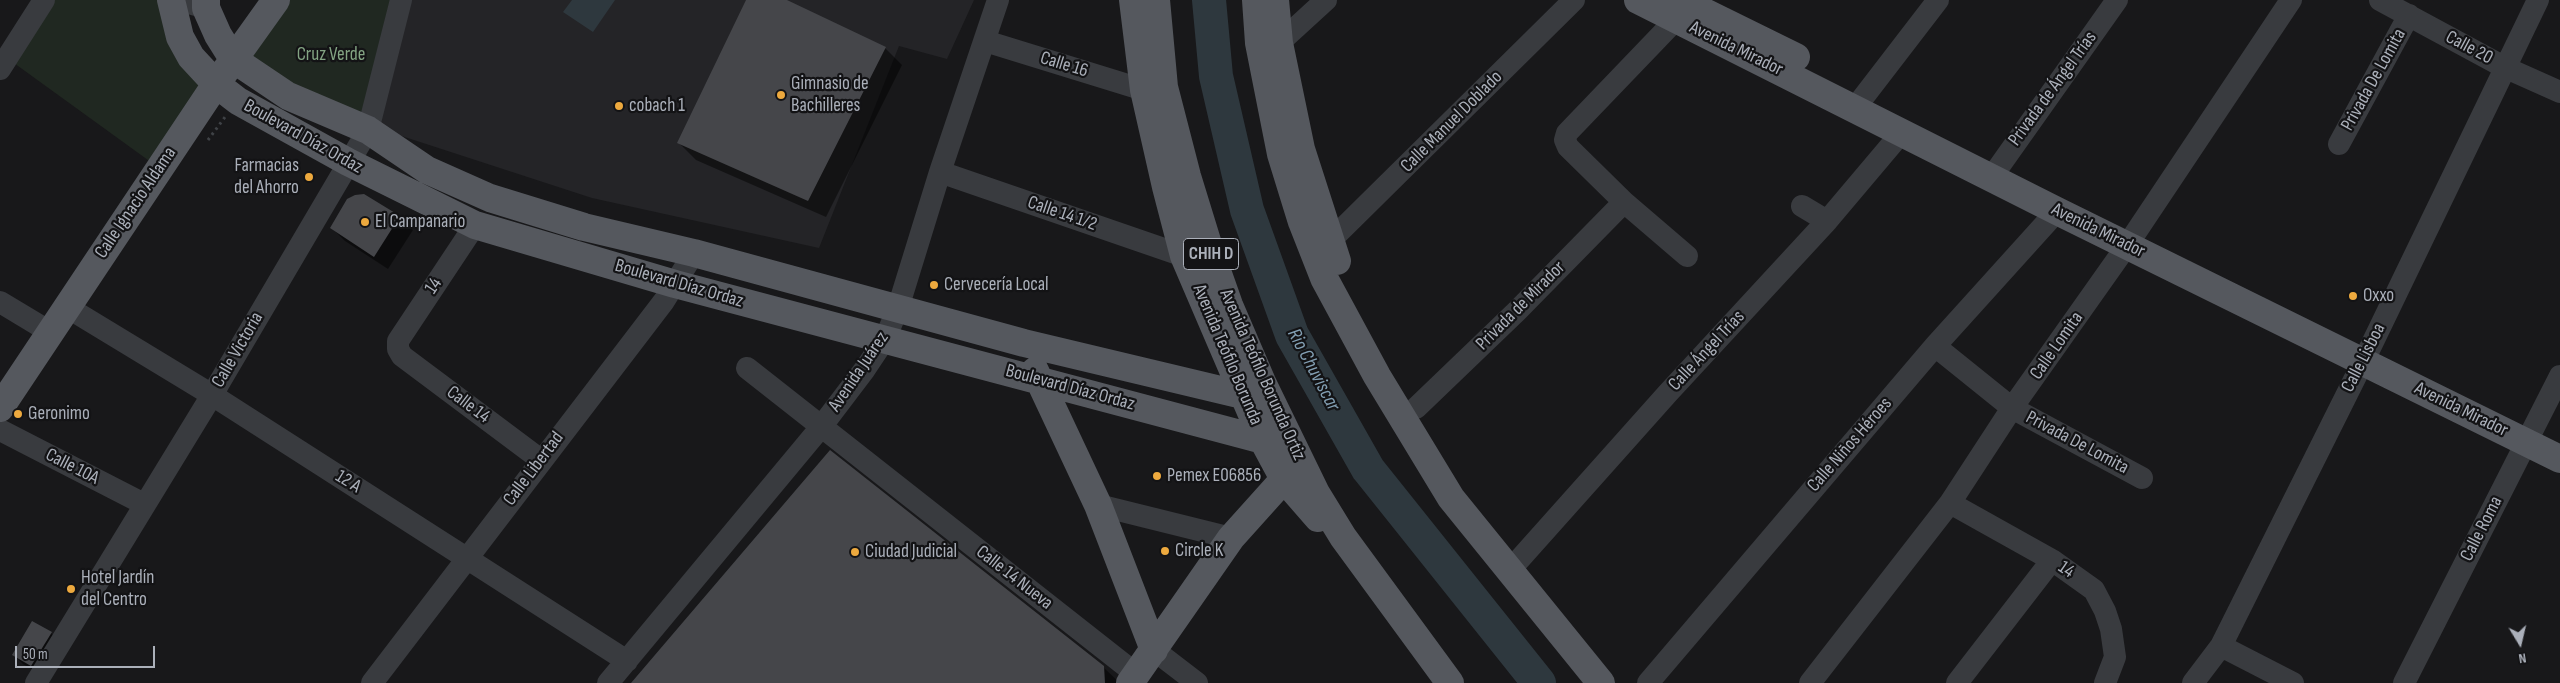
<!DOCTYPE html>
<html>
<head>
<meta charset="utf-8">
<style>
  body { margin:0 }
  #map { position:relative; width:2560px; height:683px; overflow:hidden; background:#18181a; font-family:"Sofia Sans Condensed",sans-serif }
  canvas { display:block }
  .north { position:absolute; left:2495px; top:618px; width:50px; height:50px; -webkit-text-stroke:4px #131315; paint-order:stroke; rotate:171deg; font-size:14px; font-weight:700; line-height:20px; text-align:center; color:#abb0ba }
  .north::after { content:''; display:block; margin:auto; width:18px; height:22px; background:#abb0ba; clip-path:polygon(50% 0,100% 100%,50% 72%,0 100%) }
  .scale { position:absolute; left:15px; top:646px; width:140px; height:22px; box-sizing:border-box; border:2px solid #abb0ba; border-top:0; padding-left:6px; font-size:15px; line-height:18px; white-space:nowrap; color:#abb0ba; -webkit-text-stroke:4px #131315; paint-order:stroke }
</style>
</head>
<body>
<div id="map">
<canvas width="2560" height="683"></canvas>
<div class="north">N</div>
<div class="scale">50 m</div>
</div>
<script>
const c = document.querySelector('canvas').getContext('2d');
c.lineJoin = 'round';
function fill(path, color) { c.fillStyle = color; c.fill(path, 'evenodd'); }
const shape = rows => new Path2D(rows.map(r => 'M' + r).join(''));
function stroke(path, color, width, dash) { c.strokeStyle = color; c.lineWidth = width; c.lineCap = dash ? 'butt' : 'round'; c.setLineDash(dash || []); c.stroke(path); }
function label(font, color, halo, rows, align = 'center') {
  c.font = font + ' "Sofia Sans Condensed",sans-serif'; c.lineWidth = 4.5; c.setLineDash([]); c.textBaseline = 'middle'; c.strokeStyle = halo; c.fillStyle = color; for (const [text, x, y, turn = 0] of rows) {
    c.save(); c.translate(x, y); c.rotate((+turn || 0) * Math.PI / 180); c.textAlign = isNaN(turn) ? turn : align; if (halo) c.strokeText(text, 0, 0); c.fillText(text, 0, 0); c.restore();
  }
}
const built = shape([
  [401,0,974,0,947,59,899,46,819,248,592,198,374,127]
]);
const green = shape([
  [43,0,171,0,216,84,159,168,7,58],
  [277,0,403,0,368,130,233,59]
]);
const water = shape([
  [572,0,615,0,593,32,563,12]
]);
const shadow = shape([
  [747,0,784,0,885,48,902,65,826,217,696,160,679,143],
  [399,217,413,230,388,269,345,241,332,228],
  [51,633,60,642,40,674,23,664,14,655],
  [1103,667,1120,683,632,683]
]);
const river = shape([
  [1209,0,1216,76,1247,210,1292,335,1368,469,1539,683]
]);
const building = shape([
  [746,0,787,0,886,47,808,201,677,143],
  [364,194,400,216,374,257,330,228,347,199,355,195],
  [830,450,1104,666,1105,683,631,683],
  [32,621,52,632,31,666,12,655]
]);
const path = shape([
  [208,140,225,117]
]);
const minor = shape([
  [178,0,206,8],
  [2380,0,2504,67,2560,92],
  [985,41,1144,90],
  [1279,43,1326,0],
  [0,69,44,0],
  [1855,108,1938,0],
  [2339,144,2409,15],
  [940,172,1184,256],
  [1991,178,2117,0],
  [1802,206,1827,221],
  [475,225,398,341,398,349,402,356,541,460],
  [1329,242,1574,0],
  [1687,256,1624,202,1568,147,1565,140,1567,133,1688,7],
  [0,302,50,332],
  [67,307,212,395,627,661],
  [1935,346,2012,408,2142,478],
  [747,368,1136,674],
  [1416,408,1517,311,1624,202],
  [0,430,144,504],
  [1950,503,2052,560,2094,590,2105,611,2111,629,2115,657,2105,683],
  [1098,505,1231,538],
  [1510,570,1668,393,1827,221,1903,131],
  [2221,646,2293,683],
  [1154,650,1197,683],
  [36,683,212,395,368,130,401,0],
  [372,683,664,301,694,253],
  [608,683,821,427,865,369,885,339,898,308,940,172,998,0],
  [1648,683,1935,346,2057,211],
  [1810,683,1950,503,2012,408,2128,244,2291,0],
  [1957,683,2052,560],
  [2193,683,2221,646,2369,350,2538,0],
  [2404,683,2560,376]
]);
const major = shape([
  [171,0,180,37,191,57,216,84,238,101,348,162,475,225,675,284,1263,440],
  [206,0,206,8,218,35,233,59,288,96,368,130,427,170,490,198,584,227,694,253,1024,343,1242,395],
  [1133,0,1144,90,1166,187,1184,256,1263,440,1284,479,1318,518],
  [1156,0,1164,87,1187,176,1211,254,1229,305,1262,382,1316,493,1343,537,1450,683],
  [1256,0,1259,43,1281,154,1302,222,1324,278,1377,376,1451,498,1601,683],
  [1275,0,1279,43,1301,149,1337,261],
  [1638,0,2057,211,2560,459],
  [1680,0,1796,57],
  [1035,371,1098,505,1154,650],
  [0,408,216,84,276,0],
  [1130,683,1231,538,1284,479]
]);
const markers = [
  [781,95,5,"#eda93e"],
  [619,106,5,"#eda93e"],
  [309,177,5,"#eda93e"],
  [365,222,5,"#eda93e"],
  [934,285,5,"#eda93e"],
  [2353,296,5,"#eda93e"],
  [18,414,5,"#eda93e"],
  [1157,476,5,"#eda93e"],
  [1165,551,5,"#eda93e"],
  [855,552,5,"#eda93e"],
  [71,589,5,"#eda93e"]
];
const shields = [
  [1211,254,55]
];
const shieldNames = [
  ["CHIH D",1211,254]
];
const streetNames = [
  ["Calle 20",2469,48,28],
  ["Avenida Mirador",1736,49,26],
  ["Calle 16",1064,65,17],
  ["Privada De Lomita",2374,80,-61],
  ["Privada de Ángel Trías",2053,89,-54],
  ["Calle Manuel Doblado",1452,122,-45],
  ["Boulevard Díaz Ordaz",303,137,29],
  ["Calle Ignacio Aldama",136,203,-56],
  ["Calle 14 1/2",1062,214,19],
  ["Avenida Mirador",2098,231,26],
  ["Boulevard Díaz Ordaz",679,284,16],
  ["14",434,286,-56],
  ["Privada de Mirador",1521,306,-45],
  ["Calle Lomita",2057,346,-55],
  ["Calle Victoria",238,350,-60],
  ["Calle Ángel Trías",1707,351,-47],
  ["Avenida Teófilo Borunda",1227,355,67],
  ["Calle Lisboa",2364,358,-63],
  ["Avenida Juárez",859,372,-56],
  ["Avenida Teófilo Borunda Ortiz",1262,375,66],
  ["Boulevard Díaz Ordaz",1070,388,15],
  ["Calle 14",468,405,37],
  ["Avenida Mirador",2461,410,26],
  ["Privada De Lomita",2077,443,28],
  ["Calle Niños Héroes",1850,445,-49],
  ["Calle 10A",72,467,27],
  ["Calle Libertad",534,469,-53],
  ["12 A",348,482,32],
  ["Calle Roma",2482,529,-63],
  ["14",2066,570,35],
  ["Calle 14 Nueva",1014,578,38]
];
const parkNames = [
  ["Cruz Verde",331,55]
];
const poiNames = [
  ["Gimnasio de",791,84],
  ["Bachilleres",791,106],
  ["cobach 1",629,106],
  ["Farmacias",299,166,"right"],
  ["del Ahorro",299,188,"right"],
  ["El Campanario",375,222],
  ["Cervecería Local",944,285],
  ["Oxxo",2363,296],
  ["Geronimo",28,414],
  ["Pemex E06856",1167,476],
  ["Circle K",1175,551],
  ["Ciudad Judicial",865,552],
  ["Hotel Jardín",81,578],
  ["del Centro",81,600]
];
const waterNames = [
  ["Rio Chuviscar",1313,370,62]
];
fill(built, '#242427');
fill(green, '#202821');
fill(water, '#2e383e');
fill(shadow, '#0007');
stroke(river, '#2e383e', 34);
fill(building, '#45464a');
stroke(path, '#3f4246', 3, [2.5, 4]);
stroke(minor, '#393b3f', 22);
stroke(major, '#55585e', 28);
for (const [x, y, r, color] of markers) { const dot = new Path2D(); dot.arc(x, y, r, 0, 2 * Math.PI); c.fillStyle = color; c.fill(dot); stroke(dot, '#131315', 2); }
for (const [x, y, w] of shields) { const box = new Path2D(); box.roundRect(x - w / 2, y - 15.5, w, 31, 4); c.fillStyle = '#131315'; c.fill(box); stroke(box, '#abb0ba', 1); }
label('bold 18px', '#abb0ba', null, shieldNames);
label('19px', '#abb0ba', '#131315', streetNames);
label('19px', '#83a483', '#131315', parkNames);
label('19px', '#abb0ba', '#131315', poiNames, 'left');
label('italic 20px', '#839fb3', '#131315', waterNames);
</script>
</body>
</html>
